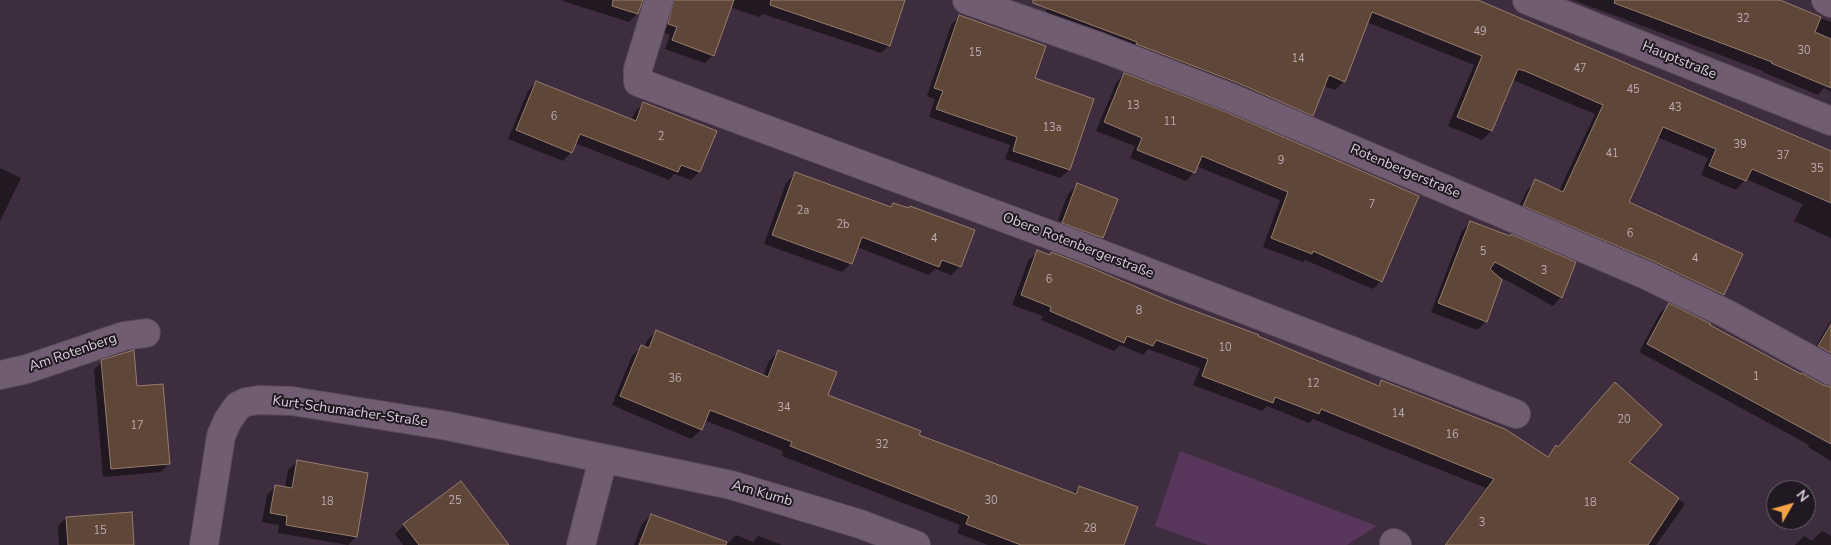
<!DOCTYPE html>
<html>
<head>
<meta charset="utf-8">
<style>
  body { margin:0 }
  #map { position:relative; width:1831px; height:545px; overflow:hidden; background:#3e2d3f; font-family:"Nunito Sans",sans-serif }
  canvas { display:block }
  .north { position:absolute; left:1766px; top:480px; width:50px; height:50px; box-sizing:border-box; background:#201921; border:1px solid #6a616b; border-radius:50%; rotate:52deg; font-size:14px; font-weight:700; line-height:20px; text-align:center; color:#d9ceda }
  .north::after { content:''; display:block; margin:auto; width:18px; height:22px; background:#f5a346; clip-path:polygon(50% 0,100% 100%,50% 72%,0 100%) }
</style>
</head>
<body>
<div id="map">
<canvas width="1831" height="545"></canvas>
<div class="north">N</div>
</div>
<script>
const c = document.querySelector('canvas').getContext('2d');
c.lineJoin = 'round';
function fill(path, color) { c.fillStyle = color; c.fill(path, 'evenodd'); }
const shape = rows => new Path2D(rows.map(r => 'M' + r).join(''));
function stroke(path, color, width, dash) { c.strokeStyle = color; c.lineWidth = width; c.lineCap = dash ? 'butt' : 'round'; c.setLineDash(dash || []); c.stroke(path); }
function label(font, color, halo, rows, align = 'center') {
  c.font = font + ' "Nunito Sans",sans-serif'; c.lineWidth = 4; c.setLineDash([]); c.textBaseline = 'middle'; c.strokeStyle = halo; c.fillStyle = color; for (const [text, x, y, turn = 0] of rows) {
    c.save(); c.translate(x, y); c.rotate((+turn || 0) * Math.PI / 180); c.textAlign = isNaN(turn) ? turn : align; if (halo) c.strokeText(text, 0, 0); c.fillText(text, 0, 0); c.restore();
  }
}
const green = shape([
  [1180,451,1377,526,1347,545,1208,545,1155,526]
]);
const shadow = shape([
  [560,0,641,0,637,14,629,22],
  [664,0,904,0,889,45,881,53,763,14,759,17,730,7,713,55,705,63,665,49,670,35,661,32],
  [1051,0,1478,0,1478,1,1831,152,1831,238,1794,221,1803,204,1746,179,1736,190,1701,175,1708,158,1657,137,1627,203,1723,294,1714,304,1515,215,1527,190,1536,181,1559,191,1595,114,1513,80,1491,131,1482,140,1448,126,1474,65,1367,22,1344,81,1335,90,1324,86,1312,115,1303,124,1043,19],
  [1573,0,1772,0,1831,22,1831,92,1824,88,1818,95,1763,72,1763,71],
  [959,17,1033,78,1093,100,1069,170,1060,178,1005,159,1010,145,929,117,935,99,927,96,951,25],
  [1124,74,1226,114,1381,281,1373,289,1305,260,1303,262,1263,247,1280,200,1196,166,1194,172,1186,181,1130,158,1135,146,1096,131,1116,83],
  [536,82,631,121,635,112,643,104,699,172,691,180,674,174,669,180,575,143,571,152,563,161,508,139,528,91],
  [0,168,21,178,0,221],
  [795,174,889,208,893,204,960,266,951,275,935,269,929,275,857,247,851,263,842,272,764,244,786,183],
  [1077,185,1102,238,1093,247,1054,232,1057,222,1099,238,1099,235,1058,220,1068,194],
  [1471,222,1561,297,1553,306,1495,274,1501,281,1486,321,1477,330,1431,312,1462,231],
  [1037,252,1170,303,1376,386,1381,381,1546,458,1556,447,1627,463,1685,504,1656,545,1444,545,1486,488,1313,419,1309,423,1267,406,1262,411,1193,385,1200,368,1148,349,1143,355,1120,345,1114,351,1041,320,1043,316,1012,305,1028,261],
  [1669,305,1823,386,1831,388,1831,461,1808,447,1809,445,1639,352,1660,313],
  [1831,320,1831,366,1811,355],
  [656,331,763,376,769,361,778,352,827,395,917,436,1072,494,1079,487,1123,545,988,545,957,533,960,525,782,456,783,451,704,420,701,430,691,439,612,405,632,356,641,347,644,348,647,341],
  [102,361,136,388,169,463,161,472,103,477,94,370],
  [297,462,356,537,348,545,278,533,279,525,262,522,267,495,276,486,285,488,288,470],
  [651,515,728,543,736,535,753,542,758,536,782,545,634,545,642,524],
  [66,518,133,545,59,545,58,526],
  [404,525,508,545,403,545,395,534],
  [1822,531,1831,536,1831,545,1795,545,1804,536,1812,541]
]);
const building = shape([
  [613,0,643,0,638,14,612,6,613,0],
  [674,0,734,0,714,56,672,40,677,27,668,24,674,0],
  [771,0,905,0,890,46,770,5,771,0],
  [1033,0,1478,0,1831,151,1831,203,1752,169,1746,181,1709,166,1716,149,1663,127,1629,202,1743,254,1724,295,1653,261,1523,206,1535,179,1563,192,1603,105,1525,71,1518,69,1492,131,1457,117,1482,56,1372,12,1345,82,1329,75,1313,116,1238,83,1136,44,1137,42,1033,3,1033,0],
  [1615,0,1780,0,1821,17,1815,32,1831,39,1831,88,1771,63,1772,62,1614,3,1615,0],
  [959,15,1046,46,1035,78,1094,99,1070,170,1013,151,1017,137,936,109,943,91,934,88,959,15],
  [1124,73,1226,112,1419,196,1382,282,1313,251,1312,254,1271,238,1288,192,1202,156,1195,173,1137,150,1142,138,1104,122,1124,73],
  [536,81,636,121,643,102,717,131,700,172,681,165,678,172,580,134,572,153,516,130,536,81],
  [795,172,891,207,893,203,909,208,910,206,975,230,961,267,942,260,939,267,862,237,852,264,772,235,795,172],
  [1077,183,1118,199,1103,238,1062,223,1077,183],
  [1470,221,1510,236,1511,234,1576,262,1562,298,1495,262,1490,269,1502,280,1487,322,1438,303,1470,221],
  [1037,250,1050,255,1051,252,1092,268,1171,302,1259,335,1258,336,1379,386,1381,380,1505,429,1548,457,1556,445,1558,447,1615,382,1662,425,1629,462,1679,498,1648,545,1445,545,1494,479,1321,409,1319,414,1275,397,1273,403,1202,376,1208,359,1156,340,1153,346,1127,336,1124,343,1050,311,1051,307,1021,295,1037,250],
  [1669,303,1711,324,1710,325,1801,374,1802,373,1823,385,1831,387,1831,444,1647,344,1669,303],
  [1831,324,1831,353,1818,346,1831,324],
  [656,330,768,377,778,350,837,372,828,395,921,431,919,435,1076,494,1079,486,1138,507,1124,545,1021,545,966,524,969,516,790,446,792,442,710,410,702,430,620,396,641,345,649,348,656,330],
  [134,350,137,386,163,384,170,464,111,469,101,360,134,350],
  [297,460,368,473,357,537,286,525,287,516,270,513,275,485,292,488,297,460],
  [461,481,509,545,419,545,403,524,461,481],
  [132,512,134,545,68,545,66,517,132,512],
  [651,514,727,542,726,545,639,545,651,514]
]);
const minor = shape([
  [659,0,638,69,638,82,1064,240,1516,414],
  [967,0,1100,47,1232,98,1646,275,1727,314,1831,371],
  [1527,0,1831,121],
  [1826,0,1831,3],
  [0,375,27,369,124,336,146,333],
  [1394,543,1397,545],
  [204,545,221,436,228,420,238,406,246,402,259,400,292,401,448,426,731,485,860,524,916,545],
  [581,545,603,459]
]);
const numberNames = [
  ["32",1743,19],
  ["49",1480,32],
  ["30",1804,51],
  ["15",975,53],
  ["14",1298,59],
  ["47",1580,69],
  ["45",1633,90],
  ["13",1133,106],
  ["43",1675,108],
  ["6",554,117],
  ["11",1170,122],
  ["13a",1052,128],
  ["2",661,137],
  ["39",1740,145],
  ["41",1612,154],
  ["37",1783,156],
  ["9",1281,161],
  ["35",1817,169],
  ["7",1372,205],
  ["2a",803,211],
  ["2b",843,225],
  ["6",1630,234],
  ["4",934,239],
  ["5",1483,252],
  ["4",1695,259],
  ["3",1544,271],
  ["6",1049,280],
  ["8",1139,311],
  ["10",1225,348],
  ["1",1756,377],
  ["36",675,379],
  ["12",1313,384],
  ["34",784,408],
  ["14",1398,414],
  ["20",1624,420],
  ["17",137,426],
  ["16",1452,435],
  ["32",882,445],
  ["25",455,501],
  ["30",991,501],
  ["18",327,502],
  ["18",1590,503],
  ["3",1482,523],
  ["28",1090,529],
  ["15",100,531]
];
const streetNames = [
  ["Hauptstraße",1679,61,22],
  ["Rotenbergerstraße",1405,172,23],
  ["Obere Rotenbergerstraße",1078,246,21],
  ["Am Rotenberg",73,353,-19],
  ["Kurt-Schumacher-Straße",350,412,8],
  ["Am Kumb",762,494,16]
];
fill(green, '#59365c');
fill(shadow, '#0007');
fill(building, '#5e4638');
stroke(building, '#967d6d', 1);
stroke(minor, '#574958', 30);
stroke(minor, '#705d71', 28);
label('11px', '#baacb2', null, numberNames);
label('14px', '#d9ceda', '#201921', streetNames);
</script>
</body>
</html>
